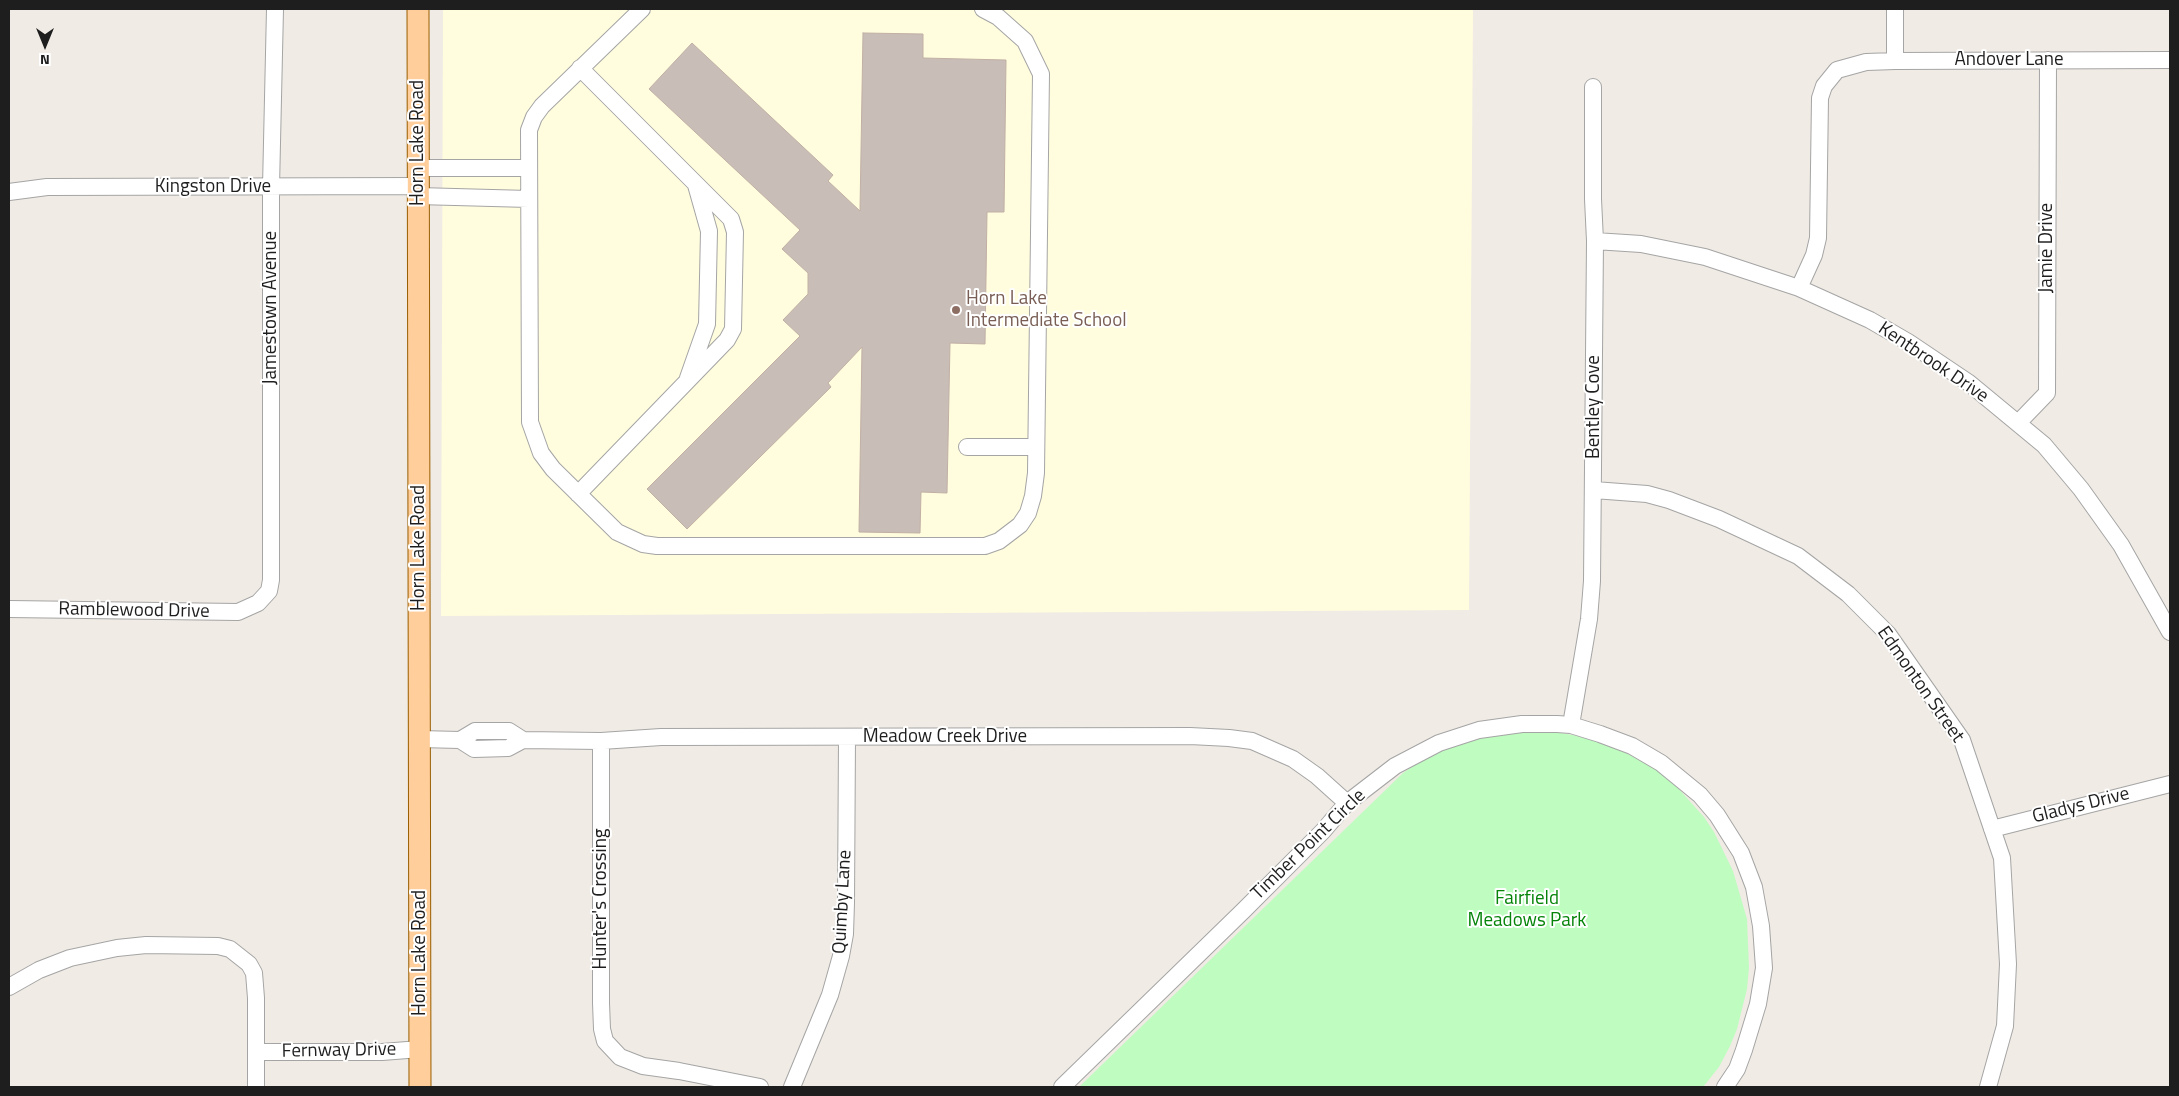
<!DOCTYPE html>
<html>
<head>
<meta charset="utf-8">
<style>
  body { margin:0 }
  #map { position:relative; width:2179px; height:1096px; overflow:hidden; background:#f0ebe4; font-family:"Titillium Web",sans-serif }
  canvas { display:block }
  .frame { position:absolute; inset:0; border:10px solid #1e1e1e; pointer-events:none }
  .north { position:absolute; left:20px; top:20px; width:50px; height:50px; -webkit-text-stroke:4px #fff; paint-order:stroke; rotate:180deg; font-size:14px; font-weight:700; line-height:20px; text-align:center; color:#1e1e1e }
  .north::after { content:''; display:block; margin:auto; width:18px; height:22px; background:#1e1e1e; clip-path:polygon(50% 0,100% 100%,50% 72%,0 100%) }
</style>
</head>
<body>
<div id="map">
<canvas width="2179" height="1096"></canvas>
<div class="frame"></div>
<div class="north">N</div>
</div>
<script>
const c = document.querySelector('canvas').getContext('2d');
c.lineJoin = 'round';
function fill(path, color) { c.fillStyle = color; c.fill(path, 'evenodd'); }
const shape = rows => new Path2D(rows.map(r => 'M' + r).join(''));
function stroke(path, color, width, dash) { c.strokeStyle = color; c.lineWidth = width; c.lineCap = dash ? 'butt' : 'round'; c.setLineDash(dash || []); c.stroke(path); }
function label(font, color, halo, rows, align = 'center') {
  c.font = font + ' "Titillium Web",sans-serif'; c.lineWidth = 4; c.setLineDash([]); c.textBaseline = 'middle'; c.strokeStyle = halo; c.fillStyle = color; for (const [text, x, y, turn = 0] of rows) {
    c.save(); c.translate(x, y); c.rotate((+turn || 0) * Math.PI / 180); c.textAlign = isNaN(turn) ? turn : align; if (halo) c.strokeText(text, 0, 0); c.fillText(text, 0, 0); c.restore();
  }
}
const education = shape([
  [443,9,1473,9,1469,610,441,616]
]);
const park = shape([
  [1547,731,1573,735,1603,743,1619,749,1659,771,1677,787,1704,817,1714,832,1733,871,1747,919,1749,968,1747,989,1737,1029,1730,1046,1719,1067,1703,1087,1079,1087,1403,773,1423,759,1470,739,1499,733]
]);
const building = shape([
  [863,33,923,34,923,58,1006,60,1004,212,987,212,985,344,950,343,947,493,921,492,920,533,859,532,862,347,828,383,831,387,687,529,647,489,800,336,783,320,808,294,808,273,782,249,800,230,649,89,692,43,833,175,828,181,860,211,863,33]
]);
const minor = shape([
  [642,9,542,106,534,117,529,130,530,422,541,453,553,469,617,532,643,544,657,546,985,546,999,541,1020,525,1028,513,1033,496,1036,473,1041,74,1025,41,998,17,983,9],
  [1895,9,1895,61],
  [418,168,529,168],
  [9,192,47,187,418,186],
  [418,196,529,199],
  [1595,241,1641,244,1705,257,1799,288,1870,320,1908,342,1969,383,2044,445,2081,489,2121,545,2170,632],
  [1799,288,1814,255,1818,238,1820,98,1824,86,1837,70,1866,62,1895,61,2170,60],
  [688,378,707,324,709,231,696,185],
  [2018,423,2047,393,2048,60],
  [967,447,1036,447],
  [1594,490,1647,494,1669,500,1719,519,1798,556,1848,594,1888,634,1962,740,2002,858,2008,964,2005,1026,1988,1087],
  [578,494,727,340,733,329,735,232,731,219,580,68],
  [9,609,238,612,258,603,269,591,271,580,271,187,275,9],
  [1571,725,1589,619,1592,581,1595,241,1593,199,1593,87],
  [419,739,460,740,475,731,509,731,523,740,601,741,661,737,1190,736,1229,738,1252,741,1293,759,1317,776,1347,803],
  [460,740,474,749,508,748,523,740],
  [601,741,601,1003,602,1029,605,1041,620,1057,643,1066,679,1071,760,1087],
  [1992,829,2170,784],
  [9,987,39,970,70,958,117,948,146,945,218,946,230,949,249,964,254,973,256,998,256,1087],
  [257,1052,382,1052,420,1049],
  [792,1087,830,995,841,956,845,934,846,903,847,738],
  [1062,1087,1243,911,1323,831,1347,803,1395,766,1439,743,1479,730,1522,724,1557,724,1571,725,1600,734,1632,746,1661,763,1700,795,1717,815,1741,853,1754,887,1761,926,1764,968,1758,1004,1744,1050,1737,1069,1725,1087]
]);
const major = shape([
  [418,9,420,1087]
]);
const markers = [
  [956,310,5,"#8d6e63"]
];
const streetNames = [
  ["Andover Lane",2009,60],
  ["Horn Lake Road",418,143,-90],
  ["Kingston Drive",213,187],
  ["Jamie Drive",2047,248,-90],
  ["Jamestown Avenue",271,308,-90],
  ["Kentbrook Drive",1933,363,34],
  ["Bentley Cove",1594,407,-90],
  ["Horn Lake Road",419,548,-90],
  ["Ramblewood Drive",134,611,1],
  ["Edmonton Street",1920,685,55],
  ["Meadow Creek Drive",945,737],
  ["Gladys Drive",2081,806,-14],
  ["Timber Point Circle",1309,845,-44],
  ["Hunter's Crossing",601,899,-90],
  ["Quimby Lane",843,902,-87],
  ["Horn Lake Road",420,953,-90],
  ["Fernway Drive",339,1051,-1]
];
const educationNames = [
  ["Horn Lake",966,299],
  ["Intermediate School",966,321]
];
const parkNames = [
  ["Fairfield",1527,899],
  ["Meadows Park",1527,921]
];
fill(education, '#fffdde');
fill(park, '#befcc0');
fill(building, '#c8bdb7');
stroke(building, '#c2b0a5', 1);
stroke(minor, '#a5a5a5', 18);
stroke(major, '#995e00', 23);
stroke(minor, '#fff', 16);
stroke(major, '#ffce9a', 21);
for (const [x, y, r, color] of markers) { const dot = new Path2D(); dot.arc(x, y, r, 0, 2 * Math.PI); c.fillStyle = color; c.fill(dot); stroke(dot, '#fff', 2); }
label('19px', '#1e1e1e', '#fff', streetNames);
label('19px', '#785e54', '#fff', educationNames, 'left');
label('19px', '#058409', '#fff', parkNames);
</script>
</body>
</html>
